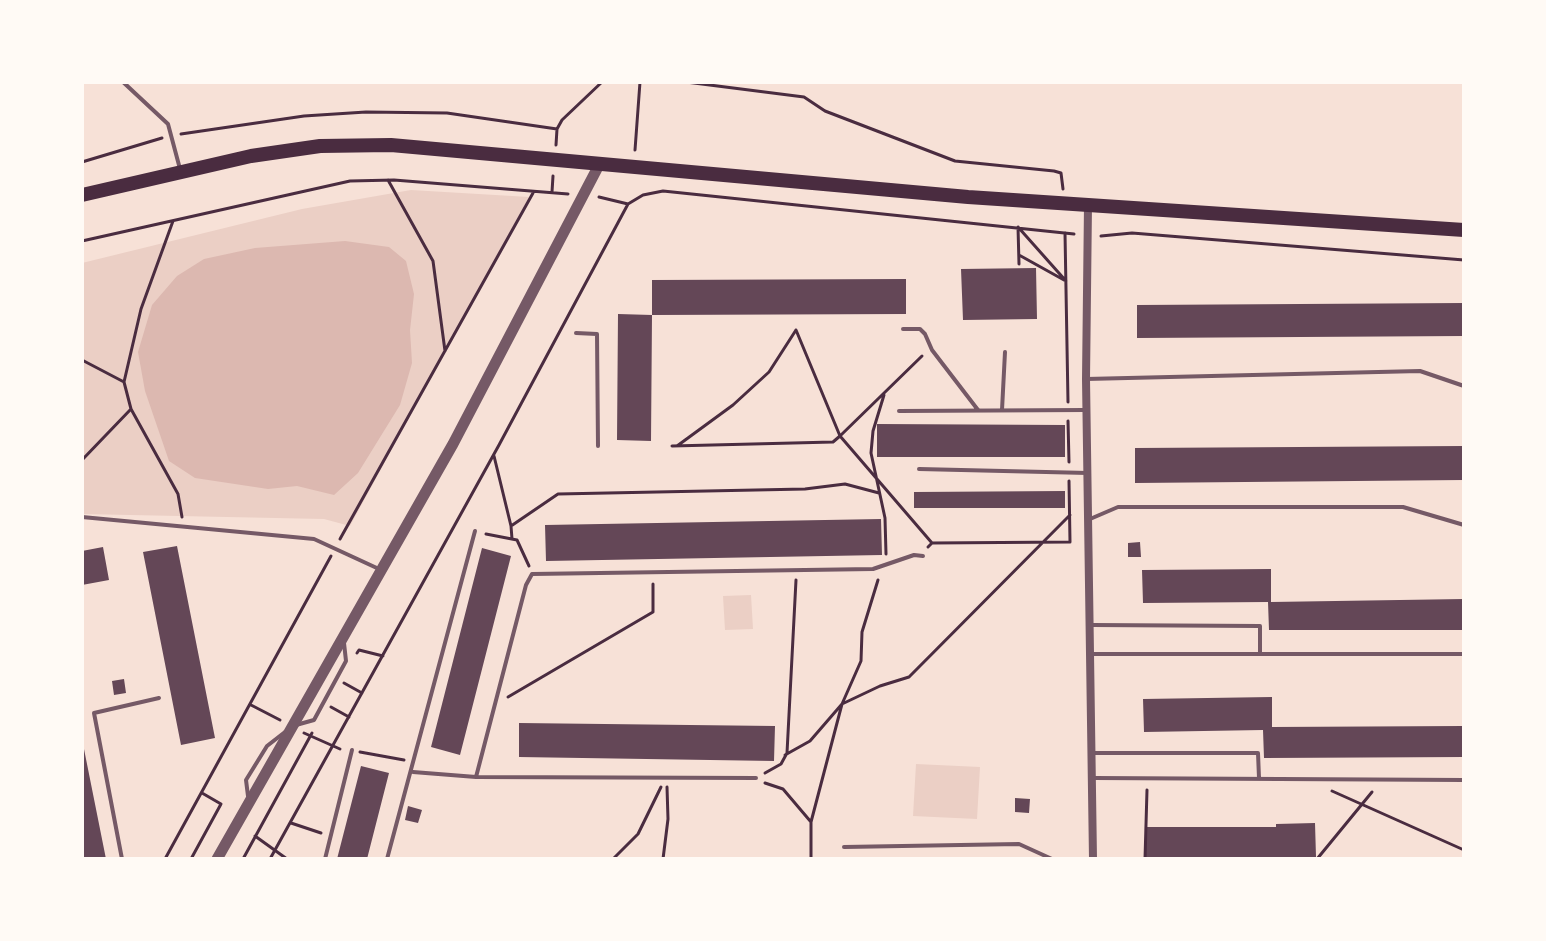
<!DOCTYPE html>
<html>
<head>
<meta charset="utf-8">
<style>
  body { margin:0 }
  #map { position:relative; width:1546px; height:941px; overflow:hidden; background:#f7e1d7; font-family:Overpass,sans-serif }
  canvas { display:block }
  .frame { position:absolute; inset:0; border:84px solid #fffaf5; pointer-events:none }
</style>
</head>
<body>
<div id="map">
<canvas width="1546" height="941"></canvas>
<div class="frame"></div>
</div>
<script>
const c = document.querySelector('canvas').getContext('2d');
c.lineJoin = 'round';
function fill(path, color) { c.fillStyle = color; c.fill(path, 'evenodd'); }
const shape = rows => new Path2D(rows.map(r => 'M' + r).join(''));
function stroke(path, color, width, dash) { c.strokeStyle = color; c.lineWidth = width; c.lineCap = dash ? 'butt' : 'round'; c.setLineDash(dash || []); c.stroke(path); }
const green = shape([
  [411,190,529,197,350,526,324,519,82,514,82,263,302,209],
  [751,595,753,629,725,630,723,596],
  [916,764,980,767,977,819,913,816]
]);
const water = shape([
  [345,241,389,247,406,261,414,294,410,330,412,363,400,405,358,473,334,495,297,486,268,489,195,478,169,461,145,391,138,352,152,305,177,276,204,259,255,248]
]);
const building = shape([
  [1036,268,1037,319,963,320,961,269],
  [906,279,906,314,652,315,651,441,617,440,618,314,652,315,652,280],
  [1464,303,1464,336,1137,338,1137,305],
  [877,424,1065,425,1065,457,877,457],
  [1464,446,1464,480,1135,483,1135,448],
  [1065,491,1065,508,914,508,914,492],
  [881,519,882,555,546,561,545,525],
  [1140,542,1141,557,1128,557,1128,543],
  [177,546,215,738,181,745,143,552],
  [103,547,109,580,82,585,82,551],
  [482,548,511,556,460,755,431,747],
  [1271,569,1271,602,1464,599,1464,630,1269,630,1268,602,1143,603,1142,570],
  [124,679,126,693,114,695,112,681],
  [1272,697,1272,727,1464,726,1464,757,1264,758,1263,730,1144,732,1143,699],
  [519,723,775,726,774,761,519,757],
  [82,744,83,744,106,859,82,859],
  [361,766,389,773,367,859,337,859],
  [1015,798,1030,799,1029,813,1015,812],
  [408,806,422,810,418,823,405,820],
  [1315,823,1316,857,1146,859,1146,827,1276,827,1276,824]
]);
const path = shape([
  [686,82,804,97,825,111,955,161,1054,171,1061,173,1063,189],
  [181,134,304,116,366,112,447,113,557,129,562,120,602,82],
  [556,145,557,129],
  [635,150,640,82],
  [82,162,162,138],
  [388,180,433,261,445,351],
  [552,192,553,176],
  [599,197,628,204,643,195,663,191,1074,234],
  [173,221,141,309,124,382,131,409,178,494,182,517],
  [1018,227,1066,281],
  [1018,227,1019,264],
  [1065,233,1068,402],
  [1101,236,1132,233,1464,260],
  [82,241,350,181,394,180,568,194],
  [1019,255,1064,280],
  [922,356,840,436,932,543],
  [82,360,124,382],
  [884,395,873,431,871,453,885,518,886,554],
  [1068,421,1069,462],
  [672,446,833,442,840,436,796,330],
  [677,446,733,405,769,372,796,330],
  [494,456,511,526],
  [82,460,131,409],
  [1069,481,1070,542],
  [486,534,517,540,529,566],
  [340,539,533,193],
  [512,539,511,526,558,494,805,489,845,484,879,493],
  [928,547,932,543,1070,542],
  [357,653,359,650,383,656],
  [344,683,362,693],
  [508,697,653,612,653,584],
  [251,705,280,720],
  [331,707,349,717],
  [304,733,340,749],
  [360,752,404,760],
  [785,755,810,741,842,704,880,686,909,677,1070,515],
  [765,773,781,764,787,753,796,580],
  [765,783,783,789,811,822,811,859],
  [1332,791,1464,850],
  [811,822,842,704,861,661,862,632,878,580],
  [291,823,321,833],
  [255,836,287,859],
  [165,859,331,556],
  [191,859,221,804,202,793],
  [243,859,312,733],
  [270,859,499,445,628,204],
  [613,859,638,834,661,787],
  [663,859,668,819,667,787],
  [1145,859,1147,790],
  [1317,859,1372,792]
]);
const service = shape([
  [123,82,168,124,180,169],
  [903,329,920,329,925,334,932,350,978,410],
  [576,333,597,334,598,446],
  [1086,379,1420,371,1464,386],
  [1002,410,1005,352],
  [899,411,1085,410],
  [919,469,1088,473],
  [82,517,314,539,379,569],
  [1090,519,1118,507,1403,507,1464,525],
  [1092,625,1260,626,1260,654],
  [1092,654,1464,654],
  [296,725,314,720,346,661,344,643],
  [1094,753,1258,753,1259,778],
  [413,772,476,777,756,778],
  [476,777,526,585,532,574,873,569,914,555,923,556],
  [1094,778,1464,780],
  [248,796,246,780,267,746,285,732],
  [844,847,1019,844,1052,859],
  [122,859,94,713,159,698],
  [325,859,352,750],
  [387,859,475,531]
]);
const minor = shape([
  [1088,205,1086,379,1093,859]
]);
const tertiary = shape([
  [217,859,453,444,599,165]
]);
const trunk = shape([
  [82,195,251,156,320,146,391,145,968,197,1464,230]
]);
fill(green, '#ebcfc5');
fill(water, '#dcb8b0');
fill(building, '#644757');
stroke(path, '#4a2c40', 3);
stroke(service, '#755966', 4);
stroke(minor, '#755966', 8);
stroke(tertiary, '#755966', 11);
stroke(trunk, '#4a2c40', 14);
</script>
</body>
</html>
